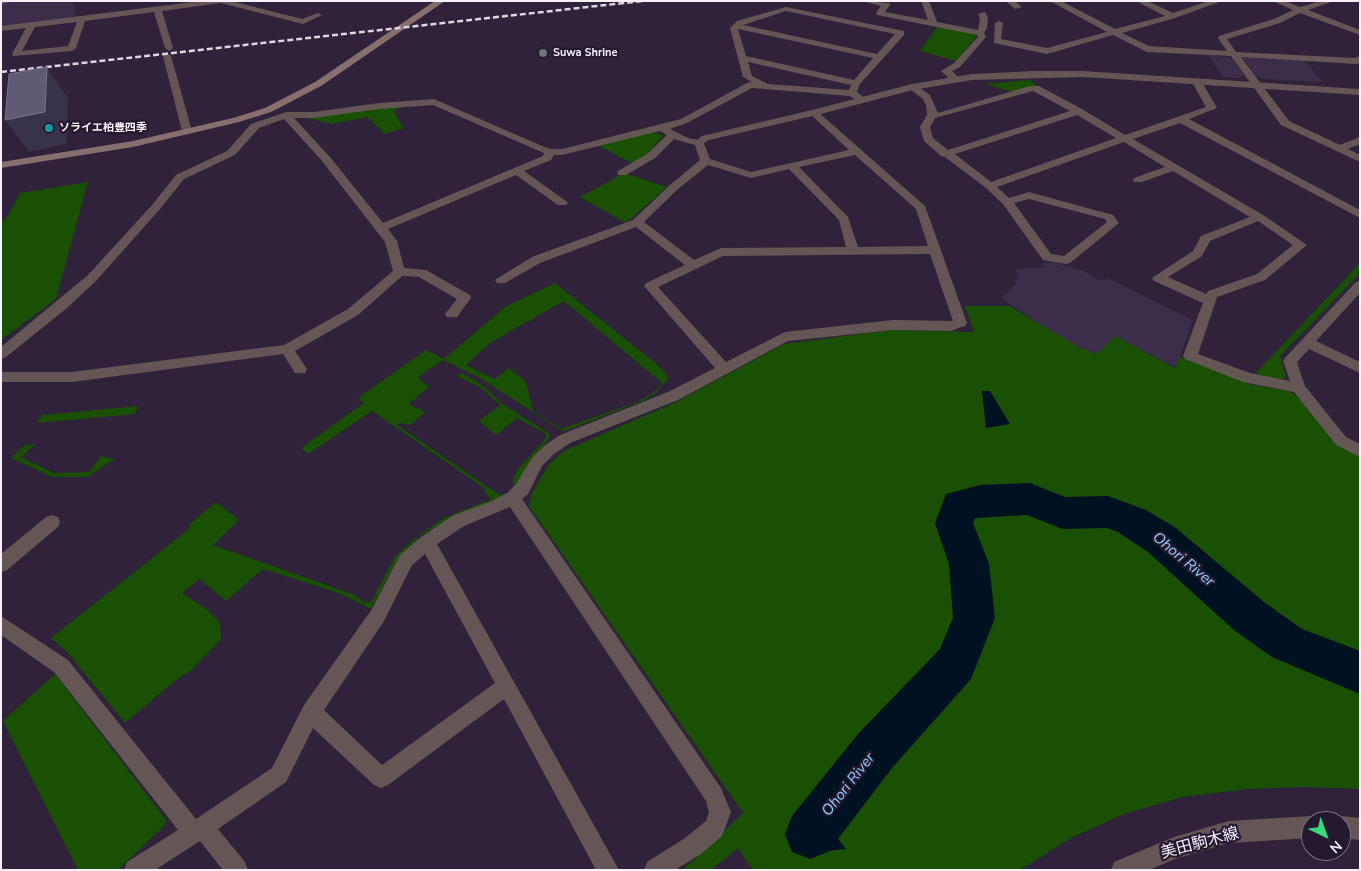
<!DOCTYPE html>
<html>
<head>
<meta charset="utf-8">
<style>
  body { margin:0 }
  #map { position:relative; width:1361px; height:871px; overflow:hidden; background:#2f223a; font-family:"Nunito Sans",sans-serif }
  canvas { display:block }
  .frame { position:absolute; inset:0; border:2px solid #f7f1fe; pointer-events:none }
  .north { position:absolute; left:1301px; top:811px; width:50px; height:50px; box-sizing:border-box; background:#25192f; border:1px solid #796f82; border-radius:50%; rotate:138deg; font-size:14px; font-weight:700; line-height:20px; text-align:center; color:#f7f1fe }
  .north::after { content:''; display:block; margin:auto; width:18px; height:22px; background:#39d87f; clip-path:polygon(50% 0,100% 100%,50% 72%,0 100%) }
</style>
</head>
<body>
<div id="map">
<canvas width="1361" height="871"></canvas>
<div class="frame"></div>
<div class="north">N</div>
</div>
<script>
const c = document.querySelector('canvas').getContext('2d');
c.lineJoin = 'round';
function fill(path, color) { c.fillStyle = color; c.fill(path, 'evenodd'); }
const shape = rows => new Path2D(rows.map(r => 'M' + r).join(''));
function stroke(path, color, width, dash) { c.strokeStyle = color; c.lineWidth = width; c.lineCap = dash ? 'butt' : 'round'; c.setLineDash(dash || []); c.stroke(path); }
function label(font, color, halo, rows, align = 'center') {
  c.font = font + ' "Nunito Sans","Noto Sans JP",sans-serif'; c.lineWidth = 4.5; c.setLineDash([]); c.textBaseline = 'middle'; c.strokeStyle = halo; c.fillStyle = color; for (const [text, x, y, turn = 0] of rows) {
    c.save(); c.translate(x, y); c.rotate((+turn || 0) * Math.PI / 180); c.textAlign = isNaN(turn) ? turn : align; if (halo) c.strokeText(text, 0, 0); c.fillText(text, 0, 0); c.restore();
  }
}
const built = shape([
  [16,1,72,1,77,17,1,27,1,3],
  [1208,55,1232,58,1244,75,1240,78,1223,77],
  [1245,56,1304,60,1323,82,1265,79,1256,76,1243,58],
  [1053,262,1086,272,1101,281,1108,278,1193,320,1176,368,1115,336,1098,354,1079,347,1045,328,1002,299,1002,297,1015,285,1018,274,1015,269,1044,267,1042,263]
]);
const green = shape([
  [937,27,975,34,976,37,956,61,920,51],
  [1029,80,1037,85,1012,92,985,84],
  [378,105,404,105,394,111,403,128,385,134,367,117,332,124,306,118],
  [652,132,664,135,646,155,633,164,599,146],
  [624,173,667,187,626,223,580,197],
  [88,182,56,299,1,340,1,220,6,219,20,193],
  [1360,263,1360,273,1280,356,1286,377,1281,380,1255,374],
  [555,283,659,366,669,378,657,392,645,400,573,428,562,431,480,378,443,360,418,377,429,387,409,404,425,412,410,425,402,423,397,425,498,494,505,495,497,500,450,518,420,536,419,535,423,532,446,517,492,499,486,494,484,488,372,411,308,454,301,448,364,403,358,398,426,350,444,359,505,307],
  [564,301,663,384,653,393,637,402,561,429,533,411,526,382,509,368,494,379,466,365,490,343],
  [965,306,1009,306,1079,347,1097,354,1115,336,1175,368,1180,357,1253,385,1288,391,1298,397,1335,444,1360,457,1360,789,1307,787,1247,789,1182,797,1124,814,1071,838,1020,870,753,870,738,848,711,870,682,870,703,852,743,813,529,506,531,495,549,464,564,451,676,402,784,344,892,330,974,332],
  [462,373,485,387,501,403,550,434,549,438,514,487,513,481,517,470,544,441,546,434,517,418,496,435,479,421,500,405,481,388,457,376],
  [138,406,135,414,37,423,42,415],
  [35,444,21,457,54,473,89,472,101,456,114,459,88,477,52,477,11,458,25,445],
  [216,502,239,520,213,545,352,594,365,602,371,602,395,557,416,537,418,538,397,560,371,609,341,594,263,569,226,601,200,579,182,593,208,610,220,623,221,639,192,670,176,680,125,723,68,653,51,638,190,528,190,524],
  [55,674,166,820,165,825,118,870,78,870,3,721]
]);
const water = shape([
  [982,391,990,391,1010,424,986,428],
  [807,799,846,849,819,852,799,825]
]);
const river = shape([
  [1030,483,1065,497,1108,496,1146,510,1176,528,1264,602,1302,629,1360,651,1360,694,1272,657,1234,630,1148,552,1118,532,1107,528,1063,529,1027,515,975,518,973,523,989,564,995,618,971,679,892,768,828,852,810,859,792,852,785,834,792,816,858,734,940,649,953,618,949,564,935,523,946,494,980,485,1030,483]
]);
const minor = shape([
  [1,1,14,1,1,4,1,1],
  [201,1,231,1,302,19,318,13,322,15,303,24,221,3,162,11,173,48,169,51,165,48,154,12,85,21,76,48,72,51,13,56,12,54,26,28,1,31,1,26,201,1],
  [77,22,68,46,22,51,35,27,77,22],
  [862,1,889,3,890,5,885,12,928,20,921,1,929,1,937,22,978,30,980,18,978,14,985,12,988,18,987,28,984,33,986,37,960,67,952,71,960,79,955,82,952,81,941,71,954,63,978,37,977,35,877,15,876,13,881,6,862,1],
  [1006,1,1015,1,1022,7,1015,9,1006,1],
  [1050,1,1061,1,1115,29,1165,16,1136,1,1147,1,1173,13,1209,1,1222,1,1175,18,1122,33,1149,46,1227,51,1218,38,1219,36,1274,19,1293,10,1273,1,1285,1,1300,7,1321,1,1334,1,1308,10,1360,30,1360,35,1300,13,1280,23,1227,39,1236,52,1355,58,1360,56,1360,63,1356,64,1241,57,1289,121,1340,145,1360,137,1360,144,1348,149,1360,155,1360,162,1281,125,1231,56,1147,52,1113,35,1047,54,994,43,995,23,999,21,1003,23,1001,39,1047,48,1107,32,1050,1],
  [786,7,904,31,904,35,860,84,857,92,865,98,865,102,859,102,850,96,752,88,687,123,670,129,688,138,703,141,710,159,751,172,849,150,809,113,811,111,817,111,925,206,967,323,965,326,951,331,893,330,788,341,678,400,570,443,554,454,542,466,528,494,522,499,721,788,731,812,722,836,701,854,675,870,644,870,647,862,685,838,706,821,709,812,706,801,510,507,464,526,437,544,619,870,596,870,504,699,388,785,381,788,374,785,313,728,286,782,218,829,245,862,248,870,223,870,200,841,155,870,124,870,127,862,178,830,54,672,1,635,1,616,68,660,196,819,272,768,304,705,372,609,400,555,421,537,452,516,492,501,507,493,516,484,532,458,544,446,560,435,668,392,715,368,644,286,646,283,685,265,636,227,540,263,505,283,497,283,495,280,532,257,633,220,670,185,700,160,695,145,674,139,655,158,626,175,618,175,617,173,618,171,647,154,667,135,660,131,562,155,554,155,551,160,524,171,566,201,568,203,566,205,558,205,516,175,388,229,397,241,404,268,426,270,470,295,471,298,457,317,447,317,445,314,457,299,419,277,402,276,358,315,295,351,307,369,305,373,295,373,283,354,72,382,1,382,1,372,72,372,284,345,348,309,393,271,385,242,322,161,284,119,259,128,235,155,184,179,160,209,96,281,67,308,6,357,1,359,1,347,88,275,152,205,176,175,227,151,251,124,286,112,314,112,379,103,434,99,542,146,551,149,562,149,681,119,747,83,752,82,743,77,730,28,737,21,786,7],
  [786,11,895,34,877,54,743,25,786,11],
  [738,29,873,58,854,80,746,56,738,29],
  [748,62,851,85,849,90,768,84,752,76,748,62],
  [433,105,544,153,543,156,383,223,330,157,294,118,314,118,379,109,433,105],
  [855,155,916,209,928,246,858,247,848,217,799,167,855,155],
  [708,165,751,178,789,169,839,220,846,247,721,248,694,260,644,222,678,189,708,165],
  [930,254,953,321,893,320,785,332,726,362,658,287,723,256,930,254],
  [425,554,495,683,382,765,324,710,384,621,412,565,425,554],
  [167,53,171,56,192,131,191,133,187,134,182,131,163,56,167,53],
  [1197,79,1202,82,1217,108,1189,119,1360,210,1360,218,1180,123,1133,139,1263,215,1307,245,1265,280,1217,297,1198,354,1250,373,1290,381,1283,361,1285,358,1356,282,1360,281,1360,293,1316,341,1360,362,1360,373,1309,349,1297,362,1305,386,1346,437,1360,444,1360,457,1336,445,1294,392,1243,382,1185,359,1183,356,1203,303,1154,281,1152,278,1193,251,1201,236,1250,217,1173,171,1142,182,1134,182,1133,180,1134,178,1165,167,1124,142,997,187,1009,198,1029,192,1113,215,1119,223,1070,263,1066,264,1043,260,1003,204,986,188,945,157,941,156,924,141,920,127,927,115,926,105,923,99,907,87,912,84,915,85,930,95,938,113,1030,86,1039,86,1082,109,1125,135,1206,107,1192,82,1197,79],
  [1033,91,1070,111,948,150,933,138,930,127,935,118,1033,91],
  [1077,115,1116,138,991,182,955,154,1077,115],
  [1029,199,1105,219,1107,222,1064,256,1051,254,1014,203,1029,199],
  [1258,221,1293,245,1257,274,1208,291,1206,294,1168,277,1202,256,1210,241,1258,221],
  [52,515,58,517,60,522,58,527,7,570,1,572,1,554,46,517,52,515]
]);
const tertiary = shape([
  [1034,71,1083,71,1360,89,1360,95,1083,77,972,80,913,90,817,115,709,140,699,146,694,143,702,136,812,110,912,84,972,74,1034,71],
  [1311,816,1319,821,1311,821,1311,838,1229,843,1175,859,1149,870,1111,870,1114,862,1174,837,1229,821,1311,816],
  [1341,816,1360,818,1360,840,1341,838,1341,821,1333,821,1341,816]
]);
const secondary = shape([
  [435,1,445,1,321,86,271,112,239,122,133,147,1,168,1,162,133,141,233,118,265,108,315,82,435,1]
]);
const rail = shape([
  [1,72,642,1]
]);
const shadedWall = shape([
  [47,67,68,99,67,144,29,152,5,120]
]);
const building = shape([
  [47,67,45,112,5,120,9,74,47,67]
]);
const markers = [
  [543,53,5,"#6b7280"],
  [49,128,5,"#0f9aa8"]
];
const farPoinames = [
  ["Suwa Shrine",553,53],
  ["ソライエ柏豊四季",59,128]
];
const waterNames = [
  ["Ohori River",1183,560,40],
  ["Ohori River",849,785,-52]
];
const nearStreetnames = [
  ["美田駒木線",1200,844,-15]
];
fill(built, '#3c2d4a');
fill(green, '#195004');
fill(water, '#001222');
fill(river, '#001222');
fill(minor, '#655656');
fill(tertiary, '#655656');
fill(secondary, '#876f6e');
stroke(rail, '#dcd5e4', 2.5, [6, 3]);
fill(shadedWall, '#39324b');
fill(building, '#5e5b73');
stroke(building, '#767288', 1);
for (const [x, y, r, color] of markers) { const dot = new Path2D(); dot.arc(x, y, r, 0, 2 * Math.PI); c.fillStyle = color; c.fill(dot); stroke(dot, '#25192f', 2); }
label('bold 11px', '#f7f1fe', '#25192f', farPoinames, 'left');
label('italic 15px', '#8fcefa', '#25192f', waterNames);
label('16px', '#f7f1fe', '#25192f', nearStreetnames);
</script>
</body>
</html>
